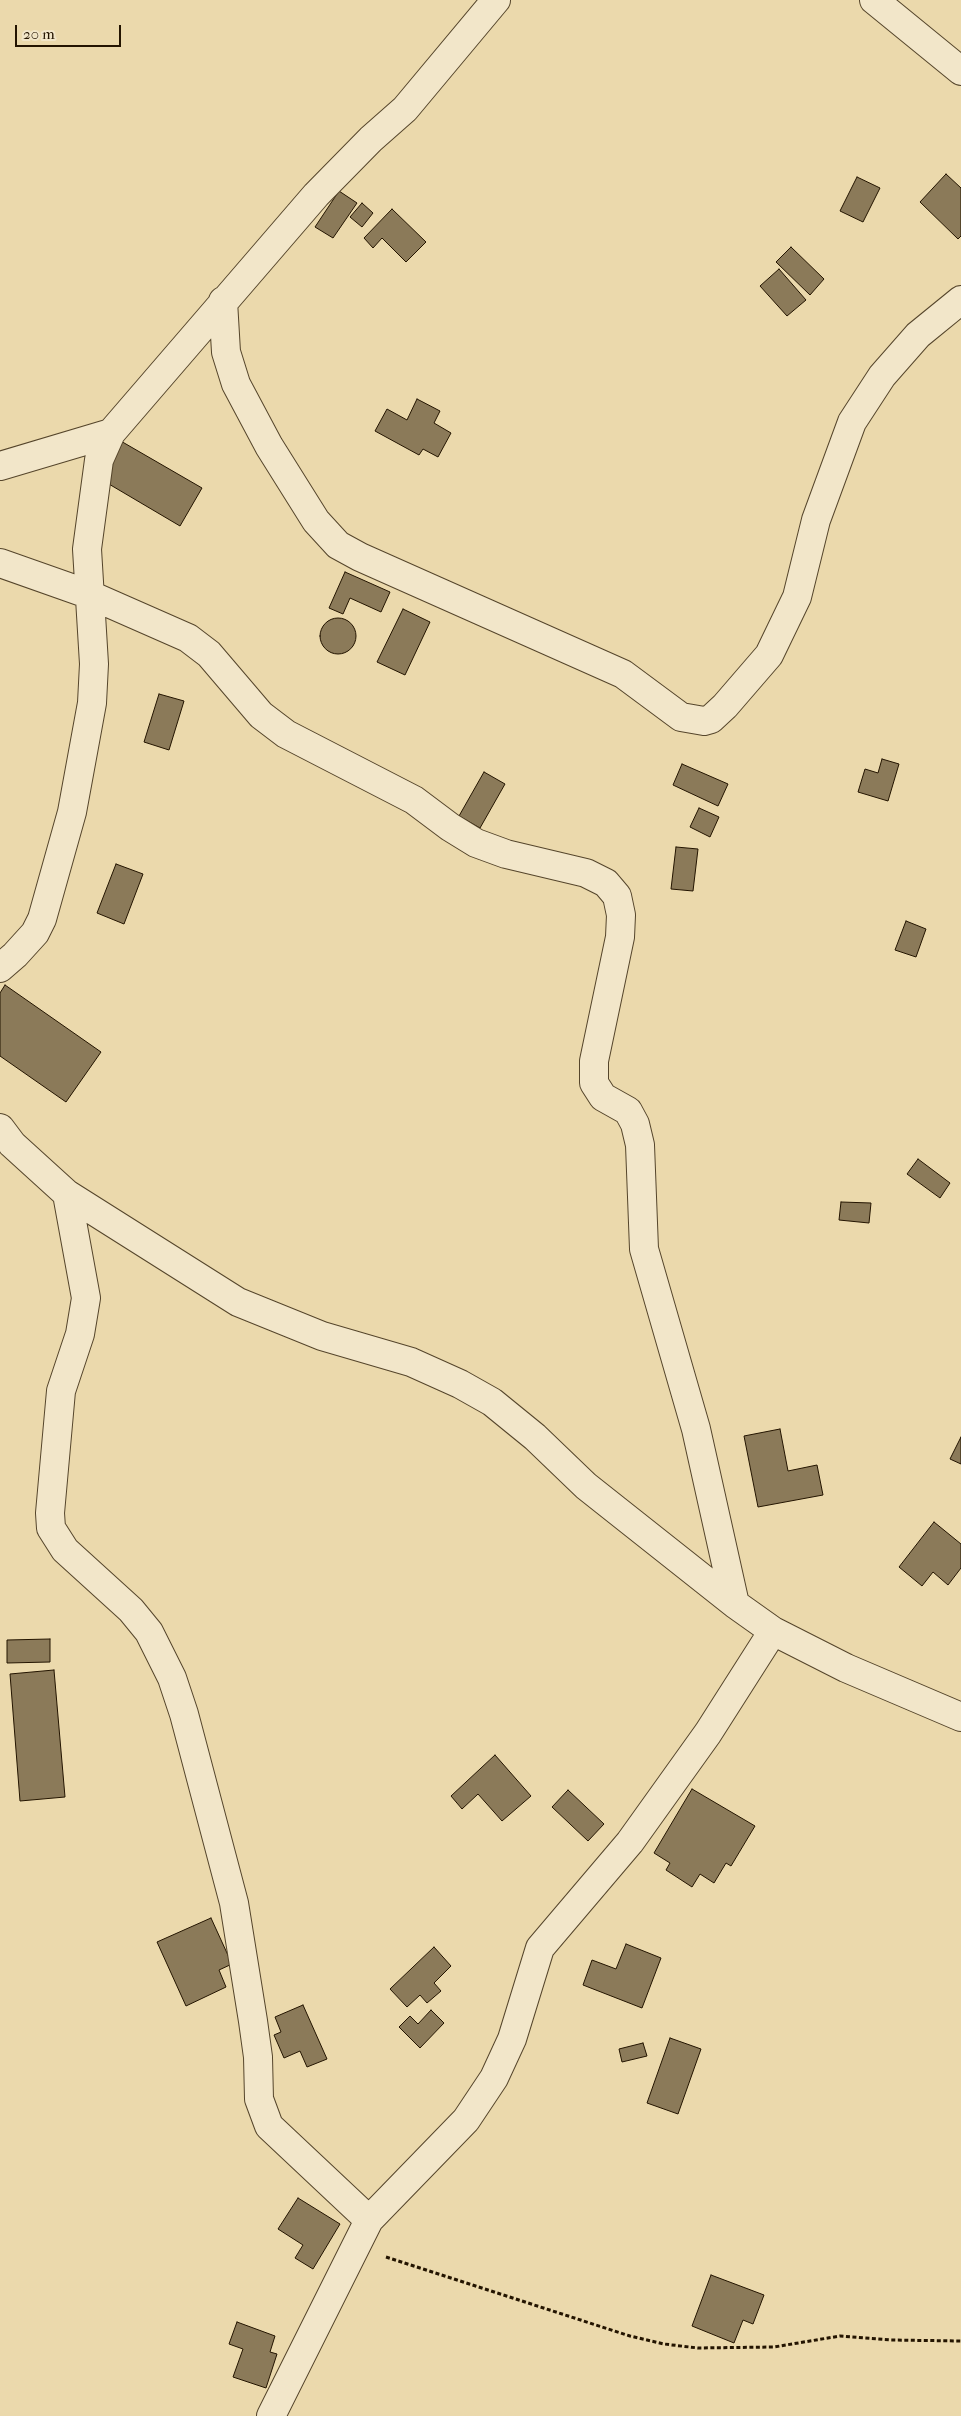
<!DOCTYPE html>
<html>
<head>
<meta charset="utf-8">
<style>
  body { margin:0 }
  #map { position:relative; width:961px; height:2416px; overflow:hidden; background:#ebd9ac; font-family:"IM FELL French Canon",serif }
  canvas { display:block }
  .scale { position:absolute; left:15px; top:25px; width:106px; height:22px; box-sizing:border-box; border:2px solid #231400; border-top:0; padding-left:6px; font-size:15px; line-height:18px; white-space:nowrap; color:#231400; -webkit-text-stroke:4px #f2e6c9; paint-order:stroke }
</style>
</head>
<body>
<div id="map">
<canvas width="961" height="2416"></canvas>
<div class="scale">20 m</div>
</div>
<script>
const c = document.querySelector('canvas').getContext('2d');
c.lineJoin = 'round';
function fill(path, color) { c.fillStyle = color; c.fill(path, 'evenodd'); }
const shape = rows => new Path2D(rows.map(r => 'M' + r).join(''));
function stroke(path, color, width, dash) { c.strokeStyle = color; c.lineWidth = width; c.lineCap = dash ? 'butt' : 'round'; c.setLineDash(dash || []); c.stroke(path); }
const building = shape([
  [946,174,961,188,961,236,958,239,920,202,946,174],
  [857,177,880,188,863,222,840,211,857,177],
  [339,191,357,203,333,238,315,227,339,191],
  [362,203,373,213,362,227,350,217,362,203],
  [392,209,426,242,406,262,382,238,373,248,364,238,392,209],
  [791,247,824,279,810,295,776,262,791,247],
  [779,269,806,300,787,316,760,286,779,269],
  [417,399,440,411,434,423,451,433,438,457,423,449,419,455,375,431,387,409,407,420,417,399],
  [119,440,202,488,180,526,97,477,119,440],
  [345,572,390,592,381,612,350,598,343,614,329,608,345,572],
  [403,609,430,622,405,675,377,662,403,609],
  '320 636a18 18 0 1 1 36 0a18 18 0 1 1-36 0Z',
  [159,694,184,701,169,750,144,742,159,694],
  [882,759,899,764,888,801,858,792,865,769,878,773,882,759],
  [682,764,728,784,718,806,673,785,682,764],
  [484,772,505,784,480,828,459,816,484,772],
  [699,808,719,817,710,837,690,827,699,808],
  [676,847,698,849,693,891,671,889,676,847],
  [116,864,143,874,124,924,97,913,116,864],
  [906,921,926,929,916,957,895,950,906,921],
  [5,985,101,1052,66,1102,0,1056,0,993,5,985],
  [918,1159,950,1183,940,1198,907,1174,918,1159],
  [841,1202,871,1203,869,1223,839,1220,841,1202],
  [780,1429,788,1471,817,1465,823,1495,758,1507,744,1436,780,1429],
  [961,1437,961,1464,950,1459,961,1437],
  [934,1522,961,1544,961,1568,948,1585,933,1572,922,1586,899,1567,934,1522],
  [50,1639,50,1662,7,1663,7,1640,50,1639],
  [54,1670,65,1797,20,1801,10,1674,54,1670],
  [495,1755,531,1796,502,1821,478,1794,462,1809,451,1796,495,1755],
  [692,1789,755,1826,731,1866,726,1863,714,1883,700,1874,692,1887,666,1870,670,1863,654,1853,692,1789],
  [568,1790,604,1824,588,1841,552,1807,568,1790],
  [211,1918,232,1964,219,1970,226,1987,186,2006,157,1942,211,1918],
  [626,1944,661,1958,642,2008,583,1985,592,1960,616,1969,626,1944],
  [434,1947,451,1966,434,1983,441,1991,427,2003,420,1995,407,2007,390,1989,434,1947],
  [303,2005,327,2059,307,2067,300,2051,284,2058,274,2035,281,2032,275,2017,303,2005],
  [431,2010,444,2023,420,2048,399,2027,410,2016,418,2024,431,2010],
  [670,2038,701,2049,678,2114,647,2103,670,2038],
  [643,2043,647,2056,622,2062,619,2049,643,2043],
  [298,2198,340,2224,313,2269,295,2258,303,2245,278,2229,298,2198],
  [711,2275,764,2295,753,2324,743,2320,734,2343,692,2326,711,2275],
  [237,2322,275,2336,270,2352,277,2354,266,2388,233,2377,243,2349,229,2344,237,2322]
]);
const path = shape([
  [386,2257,630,2336,664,2344,698,2348,774,2347,840,2336,891,2340,961,2341]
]);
const minor = shape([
  [874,0,961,71],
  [223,301,226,352,236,384,269,446,316,521,338,545,360,557,623,674,681,717,704,721,711,719,725,706,769,655,797,597,816,520,852,422,882,376,918,335,961,300],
  [0,466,111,433],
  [0,563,88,594,188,638,209,654,261,715,286,734,414,800,450,827,476,843,506,854,586,873,606,883,617,896,621,915,620,937,594,1061,594,1083,603,1097,628,1111,635,1124,640,1145,644,1249,696,1429,735,1604],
  [0,968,15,955,35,933,42,919,72,812,92,703,94,664,87,549,99,460,111,433,316,195,371,139,405,109,496,0],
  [0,1128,12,1144,67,1194,238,1302,322,1336,411,1362,460,1384,492,1402,535,1437,586,1486,735,1604,773,1631,846,1668,961,1717],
  [67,1194,86,1298,80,1334,61,1391,50,1513,51,1528,65,1550,131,1610,149,1632,172,1678,184,1714,234,1903,253,2021,258,2057,259,2099,269,2126,369,2220],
  [271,2416,369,2220,466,2120,494,2078,512,2039,540,1948,630,1842,708,1733,773,1631]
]);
fill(building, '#8b7a59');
stroke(building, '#231400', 1);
stroke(minor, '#55452b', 30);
stroke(path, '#231400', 3, [4, 2.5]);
stroke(minor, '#f2e6c9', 28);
</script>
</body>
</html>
